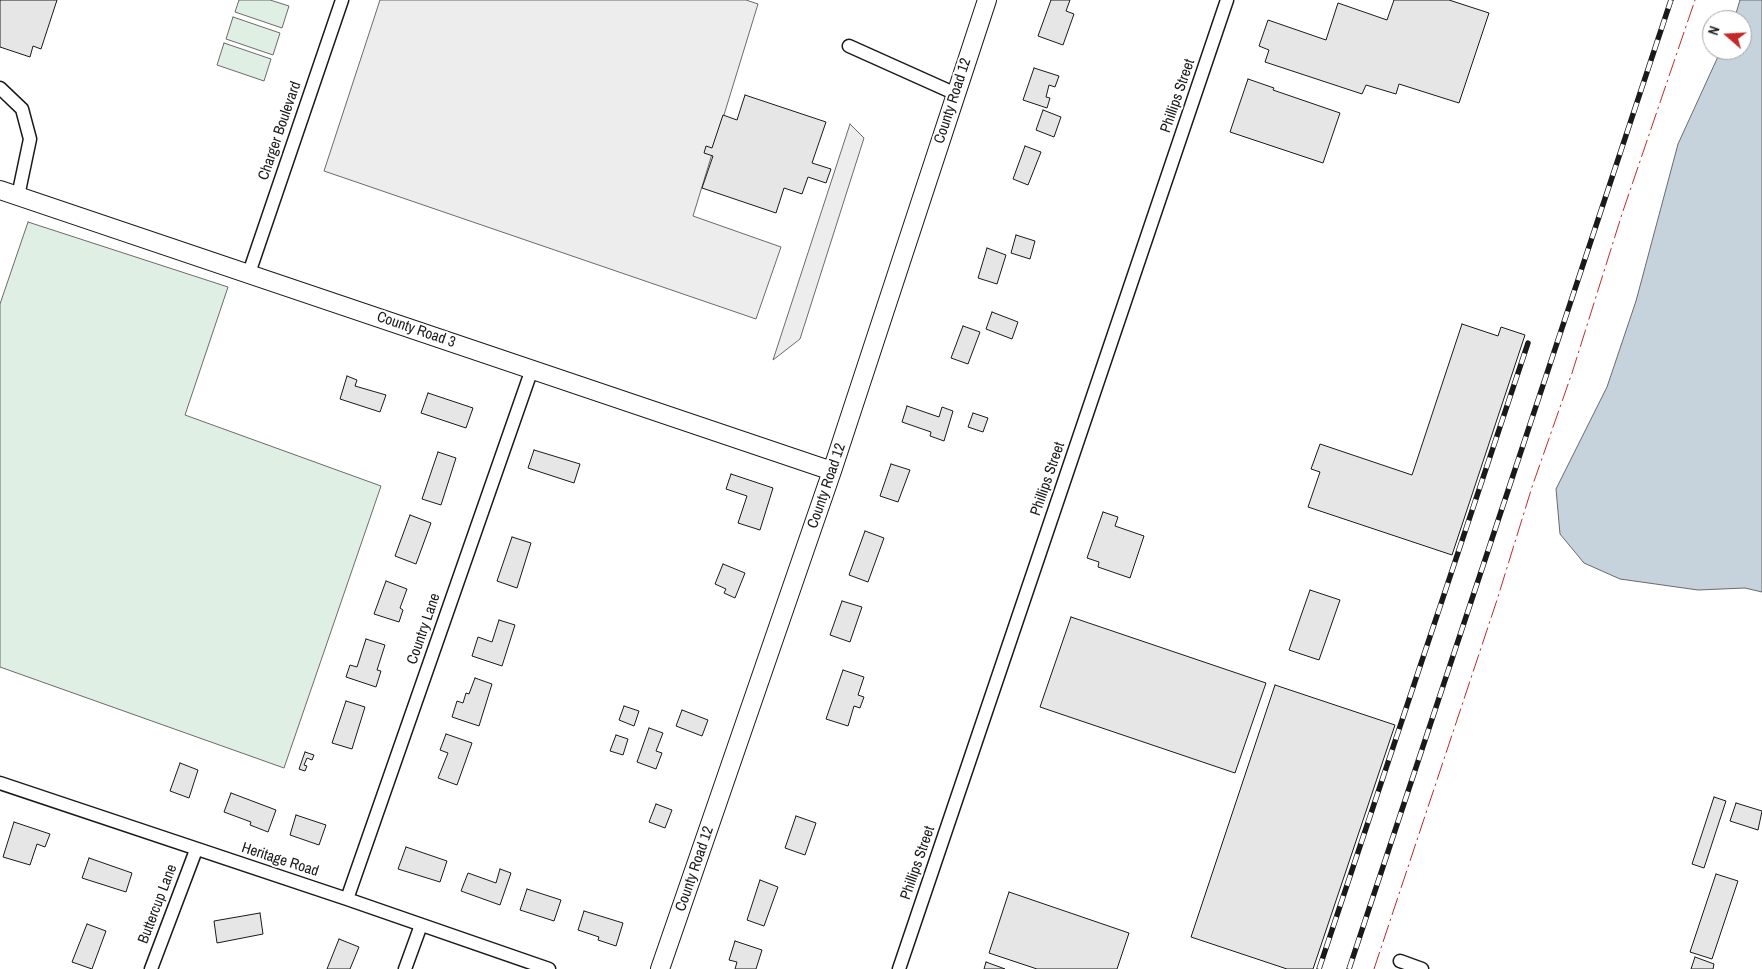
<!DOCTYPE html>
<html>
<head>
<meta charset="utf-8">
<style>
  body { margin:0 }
  #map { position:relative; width:1762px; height:969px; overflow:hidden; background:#fff; font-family:"Archivo Narrow",sans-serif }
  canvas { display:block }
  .north { position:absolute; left:1702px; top:10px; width:50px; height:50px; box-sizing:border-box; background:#fff; border:1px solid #a3a3a3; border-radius:50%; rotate:289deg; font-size:14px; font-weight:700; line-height:20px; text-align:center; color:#1a1a1a }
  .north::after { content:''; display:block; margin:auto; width:18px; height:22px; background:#c62828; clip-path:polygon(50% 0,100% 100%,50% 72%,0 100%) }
</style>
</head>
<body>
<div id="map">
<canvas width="1762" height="969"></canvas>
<div class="north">N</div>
</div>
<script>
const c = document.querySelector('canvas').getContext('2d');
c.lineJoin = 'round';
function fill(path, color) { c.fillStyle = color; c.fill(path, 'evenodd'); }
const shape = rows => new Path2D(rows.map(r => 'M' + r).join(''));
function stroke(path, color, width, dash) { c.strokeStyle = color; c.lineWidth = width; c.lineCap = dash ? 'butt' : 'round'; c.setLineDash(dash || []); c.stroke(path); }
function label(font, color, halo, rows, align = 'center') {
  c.font = font + ' "Archivo Narrow",sans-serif'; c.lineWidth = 4; c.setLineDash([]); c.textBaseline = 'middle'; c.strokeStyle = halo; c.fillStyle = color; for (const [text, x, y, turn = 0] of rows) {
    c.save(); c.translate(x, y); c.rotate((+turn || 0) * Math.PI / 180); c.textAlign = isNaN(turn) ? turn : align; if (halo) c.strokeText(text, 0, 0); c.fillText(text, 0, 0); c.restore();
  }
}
const green = shape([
  [239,0,270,0,289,6,282,28,235,12,239,0],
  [233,17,280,33,273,55,226,39,233,17],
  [224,43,271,59,264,81,217,65,224,43],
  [28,222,228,287,185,415,381,486,284,768,0,667,0,304,28,222]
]);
const parking = shape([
  [380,0,746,0,758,4,693,216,781,247,756,319,324,171,380,0],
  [850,124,864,138,800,339,773,360,850,124]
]);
const water = shape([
  [1740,0,1762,0,1762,592,1745,588,1698,590,1620,579,1584,563,1560,534,1556,489,1607,387,1636,301,1678,144,1721,50,1742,50,1742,20,1734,20,1740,0]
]);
const building = shape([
  [0,0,57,0,41,49,33,46,30,57,0,47,0,0],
  [1051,0,1070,0,1066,11,1074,14,1063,45,1038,36,1051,0],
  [1394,0,1449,0,1489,13,1459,103,1399,84,1396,94,1366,85,1362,94,1265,62,1269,50,1259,46,1268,20,1326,40,1338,3,1387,20,1394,0],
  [1034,68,1059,76,1055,87,1049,85,1046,97,1050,98,1047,108,1023,100,1034,68],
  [1248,79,1274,88,1273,90,1340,113,1323,163,1230,132,1248,79],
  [745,95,826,122,812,163,831,169,826,183,808,177,802,194,784,188,776,213,702,188,713,156,704,153,706,146,712,148,723,115,737,120,745,95],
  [1043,110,1061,117,1054,137,1036,130,1043,110],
  [1025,146,1041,152,1028,185,1013,179,1025,146],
  [1016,235,1035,241,1030,259,1011,253,1016,235],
  [987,248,1006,255,997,284,978,278,987,248],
  [992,312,1018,322,1012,339,986,329,992,312],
  [1462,324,1498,336,1501,327,1525,335,1452,555,1308,507,1320,472,1311,469,1320,444,1412,475,1462,324],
  [963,326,980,332,968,364,951,358,963,326],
  [347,376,357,380,355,386,386,395,380,412,340,399,347,376],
  [428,393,473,408,466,428,421,413,428,393],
  [907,406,939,417,942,407,953,411,944,441,930,436,931,432,902,422,907,406],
  [973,413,988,418,983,432,968,427,973,413],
  [534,450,580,464,574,483,528,468,534,450],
  [438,452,456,458,441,505,422,499,438,452],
  [891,464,910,470,898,502,880,496,891,464],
  [731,474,773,488,760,530,738,523,747,496,726,489,731,474],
  [1103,512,1118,517,1115,526,1144,536,1130,578,1098,567,1099,562,1087,558,1103,512],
  [410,515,431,523,416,564,395,556,410,515],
  [865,531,884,538,868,582,849,575,865,531],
  [512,537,531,543,517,588,497,581,512,537],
  [723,564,745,573,735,598,724,593,726,589,715,584,723,564],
  [386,581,407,589,400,608,403,610,399,622,374,614,386,581],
  [1310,590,1340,600,1319,660,1289,650,1310,590],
  [842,601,862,607,850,642,830,635,842,601],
  [1071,617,1266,683,1235,773,1040,707,1071,617],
  [499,620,515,625,502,666,472,656,478,637,492,642,499,620],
  [366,639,385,645,377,670,381,671,376,687,346,677,350,665,357,667,366,639],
  [843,670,864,677,858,695,864,697,860,708,854,706,848,726,826,719,843,670],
  [475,678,492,684,479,726,452,717,457,701,463,703,466,693,469,694,475,678],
  [1275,685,1395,725,1313,969,1287,969,1191,937,1275,685],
  [346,701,365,707,352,749,332,743,346,701],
  [624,706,639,711,634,726,619,720,624,706],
  [682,710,708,720,702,736,676,726,682,710],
  [649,728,663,733,656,751,662,753,656,769,637,762,649,728],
  [446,734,472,743,457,785,438,778,448,753,440,750,446,734],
  [616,735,628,739,623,755,610,751,616,735],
  [305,752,314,755,312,760,307,758,304,765,307,766,305,771,299,769,305,752],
  [180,763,198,770,189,798,170,791,180,763],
  [231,793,276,810,268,832,250,825,251,822,224,812,231,793],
  [1714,797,1726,801,1704,868,1692,864,1714,797],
  [1736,803,1762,811,1758,830,1730,821,1736,803],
  [656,804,672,810,665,828,649,822,656,804],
  [296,815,326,825,319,845,290,835,296,815],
  [796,816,816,823,805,855,785,848,796,816],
  [14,822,50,834,45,847,37,844,30,865,3,857,14,822],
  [406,847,447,861,440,882,398,869,406,847],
  [89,858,132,873,126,892,82,878,89,858],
  [500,869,511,873,500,905,461,891,468,873,496,883,500,869],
  [1716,874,1738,881,1712,959,1690,952,1716,874],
  [760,880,778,887,764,926,747,920,760,880],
  [527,889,561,900,554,921,520,910,527,889],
  [1009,892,1129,933,1117,969,1037,969,989,953,1009,892],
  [584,911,623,923,616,946,598,940,599,937,578,930,584,911],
  [260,913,263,934,217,943,214,921,260,913],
  [87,924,106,931,92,969,72,962,87,924],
  [339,939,359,947,350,969,327,969,339,939],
  [735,941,762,950,756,969,735,969,737,962,729,960,735,941],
  [1695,957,1714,964,1713,969,1691,969,1695,957],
  [986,962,1005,969,984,969,986,962]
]);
const street = shape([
  [849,46,956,94],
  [0,88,22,109,30,139,18,196],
  [249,273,342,0],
  [0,783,347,899,549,969],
  [347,899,532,369],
  [1400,961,1422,969],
  [151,969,196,850],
  [405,969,421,925],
  [899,969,1227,0]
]);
const secondary = shape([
  [0,190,832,471],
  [660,969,832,471,987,0]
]);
const rail = shape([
  [1319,969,1528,343],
  [1349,969,1671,0]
]);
const power = shape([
  [1374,969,1497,600,1532,487,1572,373,1622,214,1695,0]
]);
const streetNames = [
  ["Phillips Street",1178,96,-71],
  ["County Road 12",953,101,-72],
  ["Charger Boulevard",280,131,-71],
  ["County Road 3",416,330,19],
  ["Phillips Street",1048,479,-71],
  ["County Road 12",827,486,-71],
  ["Country Lane",424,629,-71],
  ["Heritage Road",280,860,18],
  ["Phillips Street",918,863,-71],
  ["County Road 12",695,869,-71],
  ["Buttercup Lane",158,904,-69]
];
fill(green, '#e0efe3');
stroke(green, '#6a6a6a', 1);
fill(parking, '#ededed');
stroke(parking, '#6a6a6a', 1);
fill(water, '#c6d2dc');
stroke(water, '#6a6a6a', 1);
fill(building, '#e6e6e6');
stroke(building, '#1a1a1a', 1);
stroke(street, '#1a1a1a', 15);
stroke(secondary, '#1a1a1a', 20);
stroke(street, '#fff', 12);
stroke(secondary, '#fff', 18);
stroke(rail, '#1a1a1a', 5.5);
stroke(rail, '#fff', 4, [11]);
stroke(power, '#c62828', 1, [18, 4, 2.5, 4]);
label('15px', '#1a1a1a', '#fff', streetNames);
</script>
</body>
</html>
